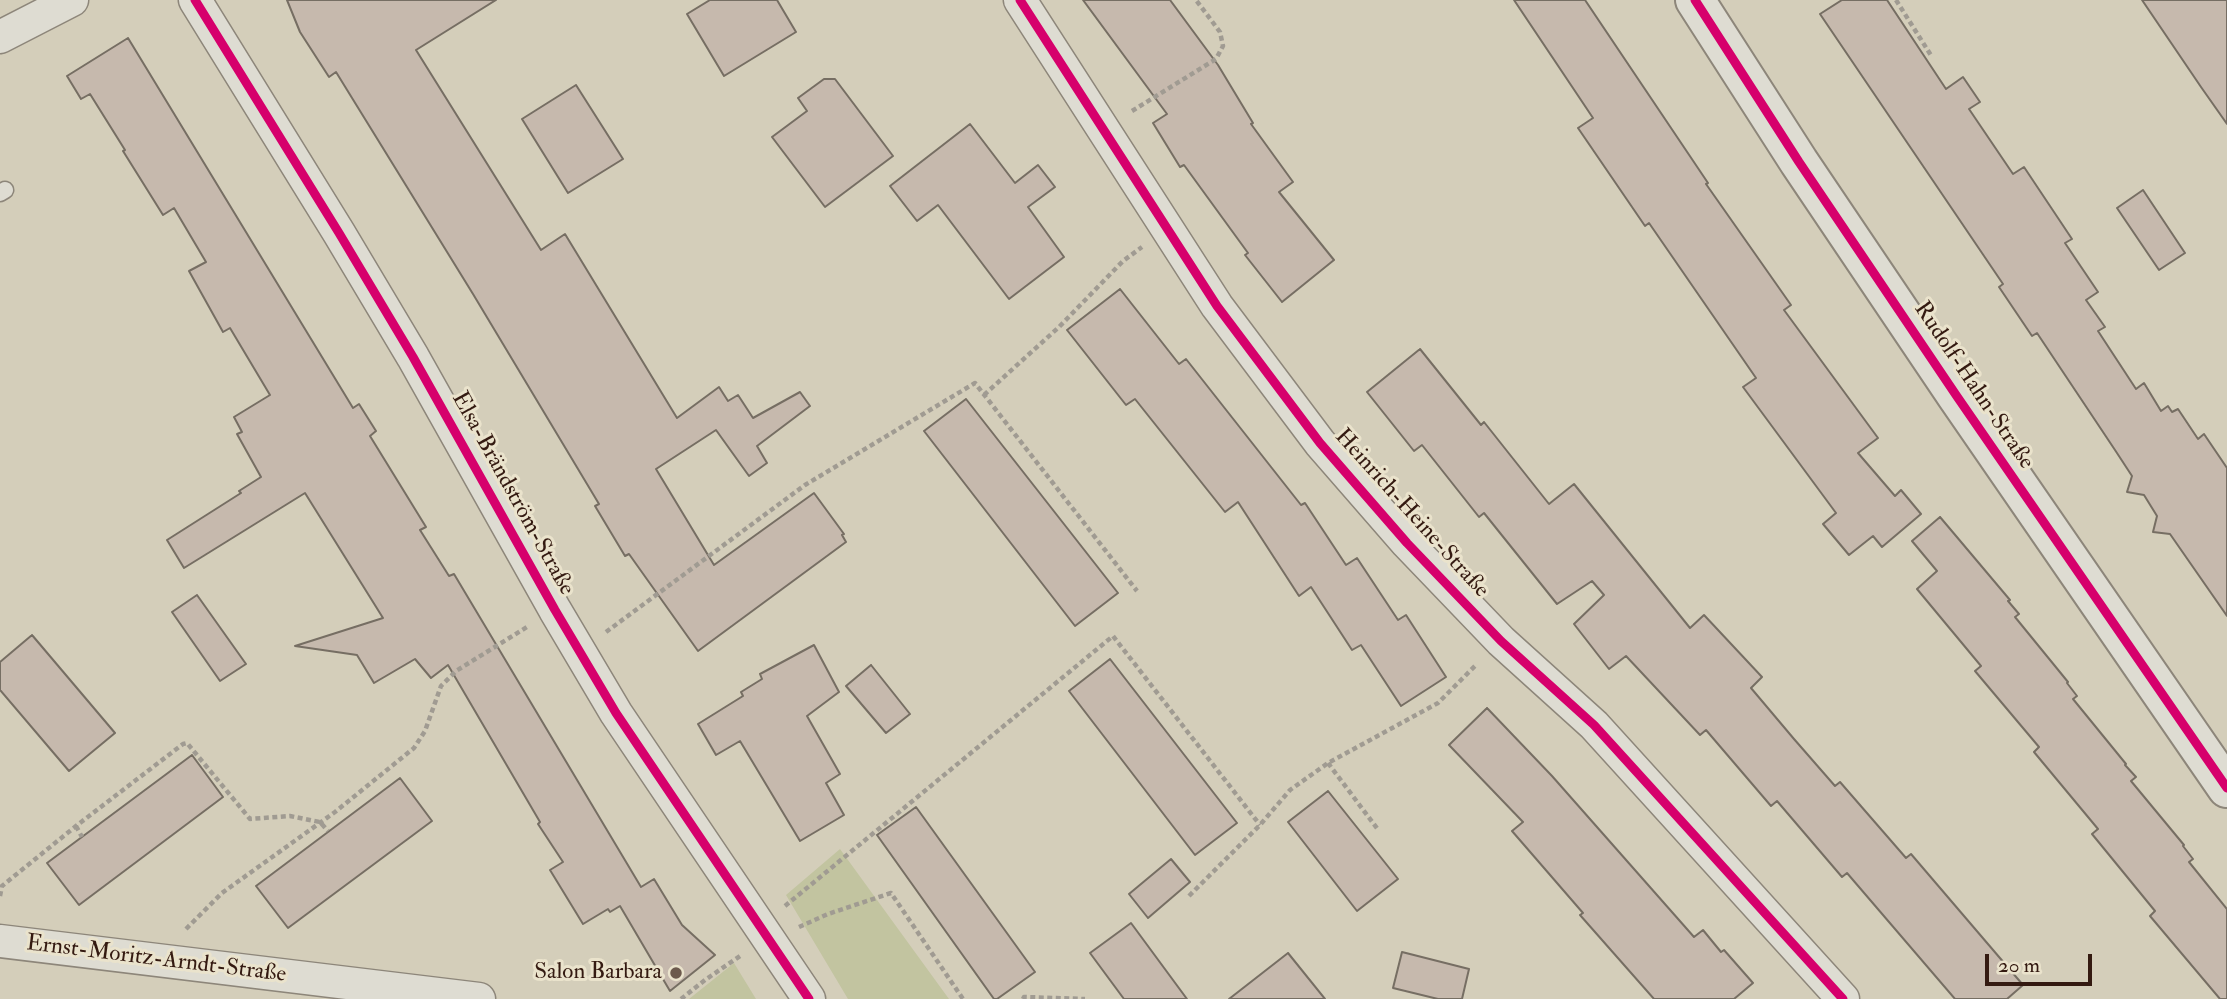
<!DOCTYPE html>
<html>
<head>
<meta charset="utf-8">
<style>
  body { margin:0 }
  #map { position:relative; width:2227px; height:999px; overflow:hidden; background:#d4ceba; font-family:"IM FELL Double Pica",serif }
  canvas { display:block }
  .scale { position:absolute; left:1985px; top:954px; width:107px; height:32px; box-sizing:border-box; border:4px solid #341a11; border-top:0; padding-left:9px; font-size:21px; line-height:24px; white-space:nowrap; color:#341a11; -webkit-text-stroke:5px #eae3cc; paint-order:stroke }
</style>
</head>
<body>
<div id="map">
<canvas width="2227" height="999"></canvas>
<div class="scale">20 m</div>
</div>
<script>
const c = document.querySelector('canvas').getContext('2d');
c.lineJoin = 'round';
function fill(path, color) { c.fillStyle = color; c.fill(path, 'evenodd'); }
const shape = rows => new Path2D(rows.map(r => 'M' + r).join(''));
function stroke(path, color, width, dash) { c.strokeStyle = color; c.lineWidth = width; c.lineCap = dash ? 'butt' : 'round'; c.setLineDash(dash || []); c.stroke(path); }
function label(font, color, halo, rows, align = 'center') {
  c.font = font + ' "IM FELL Double Pica",serif'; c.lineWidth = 6; c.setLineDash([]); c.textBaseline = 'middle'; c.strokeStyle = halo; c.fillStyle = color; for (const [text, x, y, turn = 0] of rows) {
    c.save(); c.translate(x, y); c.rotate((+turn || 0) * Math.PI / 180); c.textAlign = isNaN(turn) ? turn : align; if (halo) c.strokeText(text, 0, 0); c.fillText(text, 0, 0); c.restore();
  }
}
const green = shape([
  [840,849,949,999,848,999,786,895],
  [734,963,756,999,689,999]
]);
const building = shape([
  [287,0,496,0,416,50,541,250,565,234,677,418,719,387,728,401,738,395,753,418,800,392,810,406,757,446,767,463,749,476,716,430,656,469,714,565,814,493,844,534,842,535,846,542,698,651,629,554,625,556,595,506,599,504,473,294,336,72,329,77,300,32,287,0],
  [710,0,777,0,796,32,724,76,687,14,710,0],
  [1083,0,1170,0,1218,65,1253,123,1251,124,1293,182,1279,192,1334,260,1282,302,1245,255,1248,253,1184,165,1180,167,1153,123,1167,114,1083,0],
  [1514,0,1585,0,1708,183,1706,184,1791,305,1784,310,1878,438,1858,453,1895,496,1901,490,1921,514,1882,547,1873,536,1849,555,1823,524,1836,513,1743,387,1756,378,1649,223,1645,226,1578,128,1593,118,1514,0],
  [1842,0,1887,0,1946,89,1963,77,1980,102,1969,109,2013,174,2024,167,2072,239,2065,243,2098,292,2086,300,2105,327,2098,331,2136,389,2144,383,2161,411,2168,406,2172,412,2178,409,2198,439,2204,434,2227,468,2227,616,2170,534,2153,532,2157,516,2144,495,2127,492,2132,476,2115,450,2037,333,2032,336,1999,287,2003,284,1820,14,1842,0],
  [2142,0,2227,0,2227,124,2201,87,2142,0],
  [128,38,353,408,359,404,376,431,370,436,426,527,420,530,449,576,454,574,641,887,654,879,682,925,715,955,670,991,620,906,610,912,608,909,583,924,550,870,563,862,538,824,540,822,448,665,431,678,415,659,374,683,357,655,295,646,383,618,305,493,184,568,167,540,241,493,239,491,261,477,237,434,242,432,234,417,270,395,230,328,223,332,189,271,206,262,174,208,163,215,123,151,125,150,90,94,81,99,67,76,128,38],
  [824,79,835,79,893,156,825,207,772,137,807,111,798,98,824,79],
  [576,85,623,159,568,193,522,119,576,85],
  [970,124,1015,183,1038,165,1055,187,1028,207,1064,257,1009,299,938,205,917,221,890,186,970,124],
  [2143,190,2185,253,2159,270,2117,208,2143,190],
  [1120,289,1179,364,1186,359,1301,505,1305,503,1346,565,1357,558,1398,620,1406,615,1446,677,1401,706,1361,645,1352,650,1311,587,1299,596,1238,502,1225,512,1135,399,1126,405,1067,330,1120,289],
  [1420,349,1481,425,1484,422,1549,504,1574,484,1690,628,1704,615,1762,677,1751,688,1794,739,1835,786,1840,782,1906,858,1911,854,2023,985,2007,999,1955,999,1847,873,1842,877,1777,801,1771,806,1706,730,1700,735,1626,656,1609,669,1574,624,1604,595,1592,581,1557,604,1484,513,1479,517,1422,445,1414,451,1367,392,1420,349],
  [966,399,1118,593,1075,626,924,431,966,399],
  [1940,517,2010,600,2008,601,2019,614,2015,617,2068,682,2067,683,2077,696,2073,699,2126,764,2125,765,2136,777,2131,781,2184,845,2183,846,2193,859,2189,862,2227,909,2227,999,2220,999,2150,916,2155,911,2092,834,2098,829,2034,752,2039,747,1975,671,1981,666,1917,589,1937,571,1912,541,1940,517],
  [197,595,246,664,220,681,172,612,197,595],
  [32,635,115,733,69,771,0,690,0,662,32,635],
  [814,645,839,692,807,716,840,774,826,783,844,815,800,841,740,741,716,755,698,724,743,696,741,692,762,679,760,674,814,645],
  [1110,659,1237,823,1195,855,1069,691,1110,659],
  [871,665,910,714,886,733,846,686,871,665],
  [1487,708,1552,776,1694,937,1703,930,1721,952,1724,950,1753,983,1734,999,1654,999,1580,915,1583,913,1512,831,1523,822,1449,745,1487,708],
  [192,755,223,797,79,905,47,863,192,755],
  [400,778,432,821,288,928,256,886,400,778],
  [1328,791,1398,879,1357,911,1288,822,1328,791],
  [916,807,1035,972,997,999,994,999,877,835,916,807],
  [1171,859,1190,882,1148,918,1129,894,1171,859],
  [1131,923,1187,999,1124,999,1090,953,1131,923],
  [1402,952,1469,969,1462,999,1438,999,1393,988,1402,952],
  [1288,953,1325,999,1229,999,1288,953]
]);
const path = shape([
  [1896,0,1932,57],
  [1132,111,1216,59,1223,46,1220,32,1196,0],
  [984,395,1059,327,1123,261,1142,247],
  [606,632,805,485,975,383,1137,591],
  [1328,763,1379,831],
  [76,826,82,837],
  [0,896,2,886,76,826,183,744,187,743,250,819,290,816,320,822,328,831],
  [1189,896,1260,825,1290,790,1328,763,1438,703,1477,664],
  [785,906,1113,636,1260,825],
  [799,927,828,914,891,893,963,999],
  [186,929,222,893,335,812,414,748,425,731,441,686,456,671,527,627],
  [681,999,705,980,740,956],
  [1023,999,1024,997,1085,999]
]);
const service = shape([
  [0,193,5,190]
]);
const minor = shape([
  [195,0,339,233,413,357,555,610,616,713,809,999],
  [1020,0,1217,306,1320,443,1407,543,1501,641,1594,725,1843,999],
  [0,37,72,0],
  [0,941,479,999]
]);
const tertiary = shape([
  [1695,0,1799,162,1956,395,2227,788]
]);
const cycleway = shape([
  [195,0,339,233,413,357,555,610,616,713,809,999],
  [1020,0,1217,306,1320,443,1407,543,1501,641,1594,725,1843,999],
  [1695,0,1799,162,1956,395,2227,788]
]);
const markers = [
  [676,973,7,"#6c594c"]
];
const streetNames = [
  ["Rudolf-Hahn-Straße",1973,386,56],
  ["Elsa-Brändström-Straße",512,494,61],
  ["Heinrich-Heine-Straße",1411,514,48],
  ["Ernst-Moritz-Arndt-Straße",156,960,7]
];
const poiNames = [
  ["Salon Barbara",662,973]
];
fill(green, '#c2c4a0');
fill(building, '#c6b9ad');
stroke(building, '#766e63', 2);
stroke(service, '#8d867a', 19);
stroke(minor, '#8d867a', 35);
stroke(tertiary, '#8d867a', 42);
stroke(path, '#a09b92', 4.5, [5, 3.5]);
stroke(service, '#dedcd2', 16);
stroke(minor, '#dedcd2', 32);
stroke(tertiary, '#dedcd2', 38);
stroke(cycleway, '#d6006c', 9);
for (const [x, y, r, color] of markers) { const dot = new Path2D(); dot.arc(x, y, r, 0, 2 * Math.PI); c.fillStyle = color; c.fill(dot); stroke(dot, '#eae3cc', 2.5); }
label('23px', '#341a11', '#eae3cc', streetNames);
label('23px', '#341a11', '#eae3cc', poiNames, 'right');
</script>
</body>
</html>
